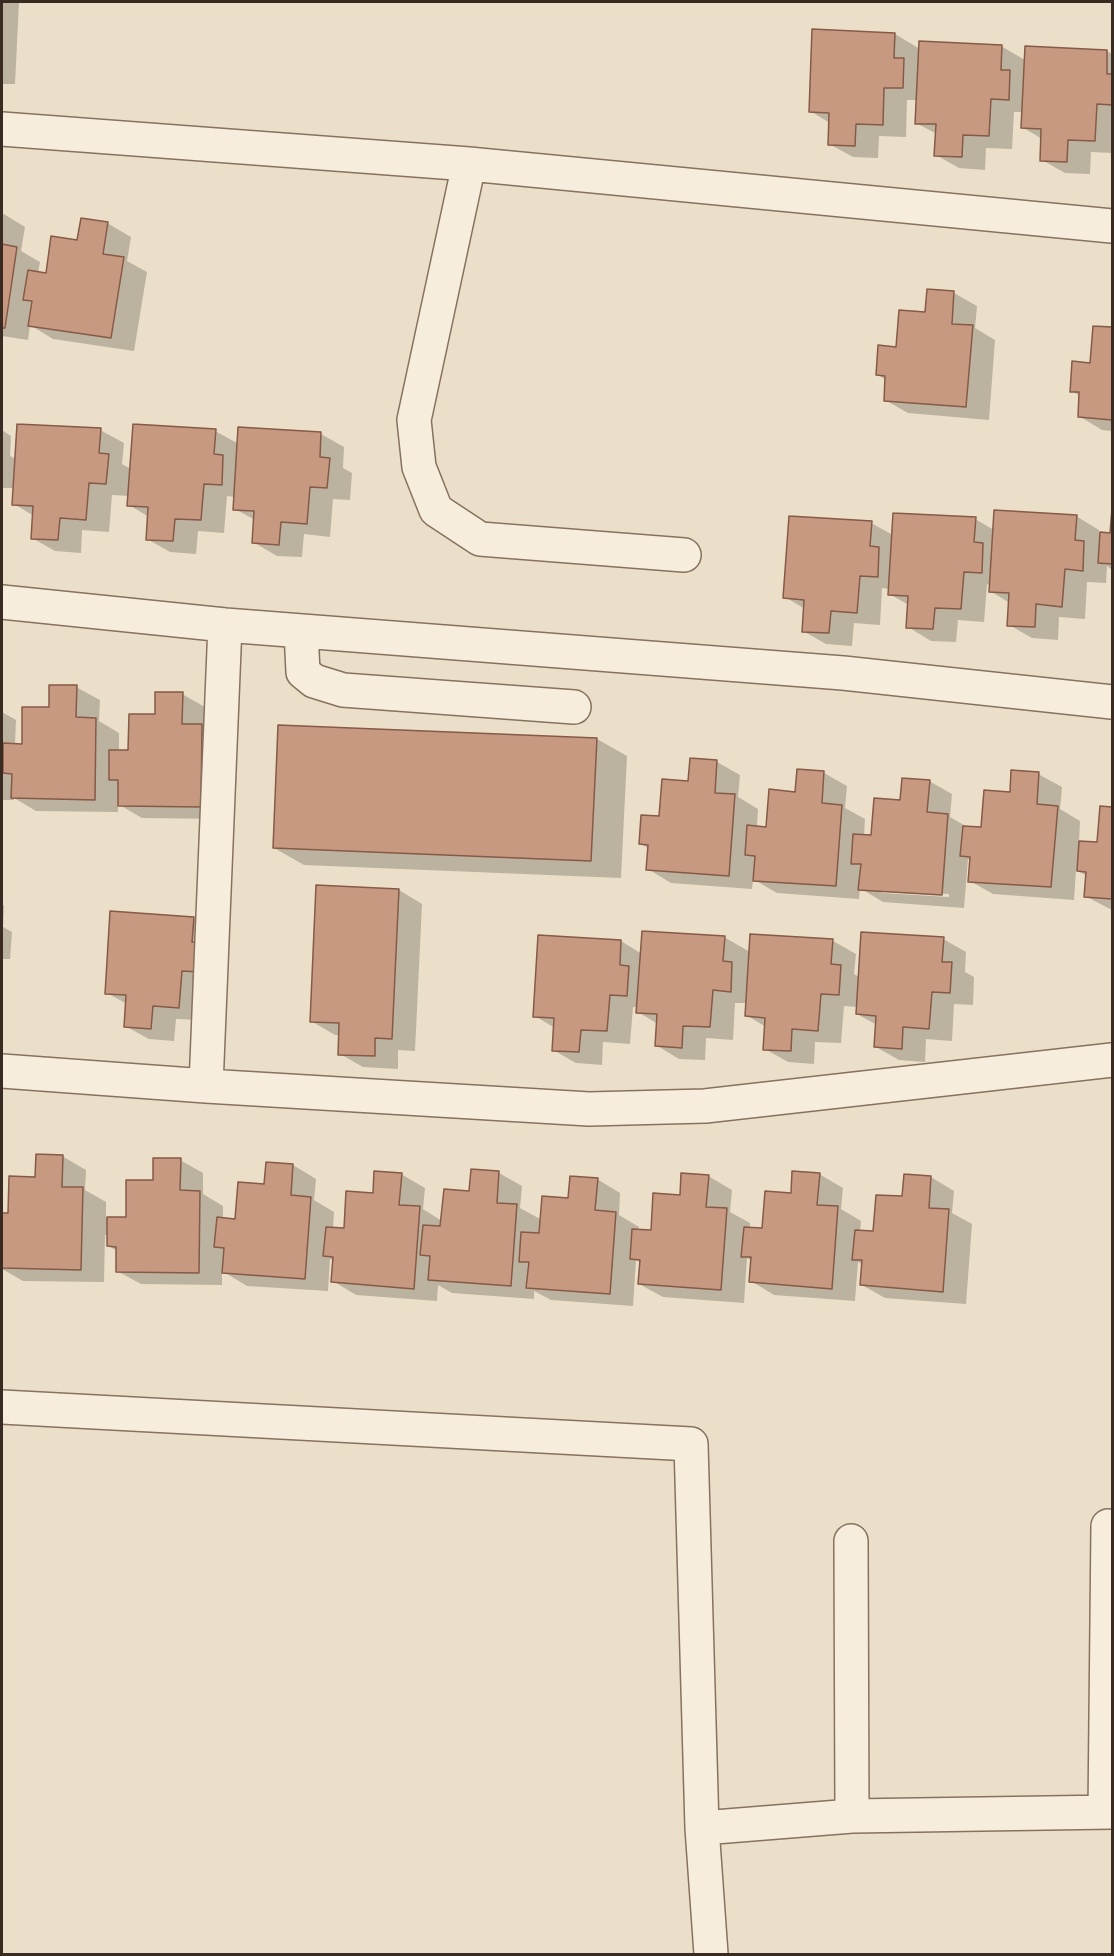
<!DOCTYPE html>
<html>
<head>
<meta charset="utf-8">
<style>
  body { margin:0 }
  #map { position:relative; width:1114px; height:1956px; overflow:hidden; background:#ecdfc9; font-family:"Zilla Slab",serif }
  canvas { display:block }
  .frame { position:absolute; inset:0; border:3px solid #392b21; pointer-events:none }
</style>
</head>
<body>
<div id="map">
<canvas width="1114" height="1956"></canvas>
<div class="frame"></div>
</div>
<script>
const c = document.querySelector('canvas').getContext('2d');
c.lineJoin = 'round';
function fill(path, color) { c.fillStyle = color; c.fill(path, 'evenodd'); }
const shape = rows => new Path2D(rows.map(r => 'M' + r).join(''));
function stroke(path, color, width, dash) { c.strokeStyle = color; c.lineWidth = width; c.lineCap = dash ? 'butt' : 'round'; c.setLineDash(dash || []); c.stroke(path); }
const shadow = shape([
  [2,2,19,2,15,84,2,84],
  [814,31,895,34,920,49,1001,46,1025,60,1107,51,1112,54,1112,153,1091,152,1090,174,1065,173,1042,160,1042,139,1022,127,1023,112,1014,112,1012,149,986,148,985,170,959,168,936,155,937,134,916,123,918,100,907,100,906,137,879,136,878,158,853,157,829,144,830,123,810,111],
  [2,213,25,227,21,251,40,262,38,273,47,274,78,242,107,223,131,237,127,261,147,272,134,351,53,339,30,325,28,340,2,336],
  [928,291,954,293,977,306,975,328,995,340,989,420,908,413,885,400,886,380,877,374,927,313],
  [1094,327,1112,329,1112,431,1102,430,1079,416,1081,396,1071,391,1092,364],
  [2,430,11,436,10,456,16,459,100,430,124,443,122,464,131,469,215,431,239,444,321,434,344,447,343,468,352,473,350,500,333,499,330,537,304,534,302,557,277,556,253,542,255,520,235,509,235,497,227,496,224,533,198,531,196,554,170,552,147,539,149,517,129,505,129,496,112,495,109,532,82,530,81,553,55,551,32,538,34,516,14,504,15,488,2,488],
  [1076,516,1099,530,1099,534,1111,535,1112,517,1112,570,1107,566,1106,583,1087,582,1085,619,1059,617,1058,640,1032,638,1009,625,1010,603,990,591,991,585,987,584,984,622,958,620,956,642,931,641,908,627,909,605,889,594,889,589,882,588,880,625,854,623,852,646,826,644,803,631,805,609,785,597,871,523,893,535,975,519,994,530],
  [76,687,100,700,99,721,119,733,119,752,129,752,156,715,182,694,205,707,224,819,142,818,118,804,118,812,36,811,14,798,14,800,2,800,2,712,16,720,15,745,23,745,50,709],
  [280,727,597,739,627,756,621,878,304,865,274,848],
  [717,762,740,775,738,797,758,809,757,827,767,828,796,793,824,773,847,786,845,808,865,819,864,836,873,836,901,802,929,781,952,794,950,817,969,828,982,829,1011,794,1038,774,1062,787,1060,809,1080,821,1079,843,1098,844,1101,807,1112,808,1112,910,1085,896,1087,876,1076,870,1074,900,993,894,970,881,971,861,968,859,964,908,883,902,860,888,859,899,777,893,753,879,752,889,671,883,648,869,649,849,640,843,689,782],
  [882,890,949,894,949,897,882,893],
  [317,887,399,890,422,904,415,1051,398,1050,398,1069,363,1067,340,1054,340,1035,335,1035,311,1021],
  [2,904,4,906,3,927,12,932,10,959,2,959],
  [193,918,216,931,202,1020,176,1019,174,1041,149,1039,125,1026,127,1004,107,993],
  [751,936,833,941,856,954,854,974,859,977,943,939,966,952,965,972,974,977,973,1005,954,1004,952,1041,926,1039,925,1062,899,1060,876,1047,877,1025,857,1014,858,1007,844,1006,841,1043,815,1042,814,1064,788,1062,765,1049,766,1027,746,1015,747,1003,735,1003,733,1040,706,1038,705,1060,679,1059,656,1045,658,1024,638,1012,638,1007,633,1007,630,1044,603,1042,602,1065,576,1063,553,1050,555,1028,535,1016,621,941,642,954,724,937,750,952],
  [62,1156,86,1170,85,1190,106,1202,106,1218,127,1218,154,1182,180,1160,203,1173,203,1194,223,1206,223,1219,236,1221,265,1186,293,1165,316,1179,314,1200,334,1212,333,1229,345,1230,374,1195,401,1174,425,1188,423,1209,442,1221,471,1193,499,1173,522,1186,520,1208,542,1220,597,1179,620,1193,619,1215,639,1227,638,1231,652,1232,681,1197,708,1176,732,1190,730,1212,750,1223,750,1229,763,1230,792,1195,819,1174,843,1188,841,1209,861,1221,860,1232,874,1233,904,1198,931,1177,954,1191,952,1213,972,1224,966,1304,885,1298,862,1285,863,1265,858,1262,855,1301,774,1295,751,1281,752,1261,747,1258,744,1303,663,1297,639,1284,641,1263,636,1260,633,1306,551,1300,534,1291,534,1299,452,1293,438,1285,437,1301,356,1295,333,1281,334,1261,330,1259,328,1291,247,1286,222,1271,222,1285,141,1284,117,1271,118,1251,108,1246,108,1235,105,1235,104,1282,23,1281,2,1269,2,1202,2,1215,9,1215,36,1179]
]);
const building = shape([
  [812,29,895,33,894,58,904,58,903,88,884,88,883,125,856,124,855,146,828,145,829,113,809,112,812,29],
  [919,41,1002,45,1001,70,1010,70,1009,100,991,99,989,136,963,135,962,157,934,156,936,124,915,124,919,41],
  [1025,46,1107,50,1107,74,1112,74,1112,105,1097,104,1095,141,1068,140,1067,162,1040,161,1041,129,1021,128,1025,46],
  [81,218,108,222,103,254,124,257,111,338,28,326,32,301,23,300,28,270,46,273,51,236,77,240,81,218],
  [2,244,17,247,5,328,2,328,2,244],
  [927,289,954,291,952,324,973,325,966,407,884,401,885,376,876,375,878,345,896,347,899,310,925,312,927,289],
  [1093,326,1112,327,1112,420,1078,417,1079,392,1070,392,1072,361,1090,363,1093,326],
  [17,424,101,428,99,453,109,454,106,484,89,483,86,520,60,518,58,540,31,539,33,506,12,505,17,424],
  [133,424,216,429,214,454,223,455,222,485,204,484,201,520,175,519,173,541,146,540,148,507,127,506,133,424],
  [238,427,321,432,320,457,330,458,327,488,310,487,307,524,281,522,279,545,252,543,254,511,233,510,238,427],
  [1112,509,1112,564,1098,563,1100,532,1110,533,1112,509],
  [994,510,1077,515,1075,540,1084,541,1083,571,1065,569,1062,607,1036,604,1035,627,1007,626,1009,593,989,592,994,510],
  [893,513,976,517,974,542,983,543,982,573,964,572,961,609,935,608,933,629,906,628,908,596,888,595,893,513],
  [789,516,872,521,870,546,879,547,878,577,860,576,857,613,831,611,829,633,802,632,804,600,783,598,789,516],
  [49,685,77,685,76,717,96,718,95,800,11,798,12,774,3,773,3,743,22,744,22,707,49,707,49,685],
  [155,692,183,692,182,724,202,724,201,807,118,806,118,780,109,780,109,750,128,750,129,714,155,714,155,692],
  [278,725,597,738,591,861,273,848,278,725],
  [690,758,717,760,715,793,735,794,729,876,646,870,648,845,639,844,641,815,659,816,662,779,688,781,690,758],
  [797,769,824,771,822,803,842,805,836,886,753,881,755,856,745,855,747,825,766,827,769,789,795,792,797,769],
  [1011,770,1039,772,1037,804,1058,806,1051,887,968,882,970,857,960,856,963,826,981,827,984,790,1010,792,1011,770],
  [902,778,930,780,927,812,948,814,942,895,858,890,861,864,851,864,853,834,871,835,874,798,900,800,902,778],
  [1100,806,1112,807,1112,899,1084,897,1086,872,1077,871,1079,841,1097,842,1100,806],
  [316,885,399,889,392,1039,375,1038,375,1056,338,1055,339,1023,310,1022,316,885],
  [110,911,194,917,192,942,202,942,200,972,182,971,179,1008,153,1006,151,1029,124,1027,126,995,105,994,110,911],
  [642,931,725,936,723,961,732,962,731,992,713,990,710,1027,683,1026,682,1048,655,1046,657,1014,636,1013,642,931],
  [861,932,944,937,942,962,952,962,950,993,932,992,929,1029,903,1027,902,1049,874,1047,876,1016,856,1014,861,932],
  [750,934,833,939,831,964,841,965,839,995,821,994,818,1031,792,1029,791,1051,763,1050,765,1018,745,1016,750,934],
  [538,935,621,940,620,965,629,966,627,996,610,995,607,1031,581,1030,579,1052,552,1051,554,1018,533,1017,538,935],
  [36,1154,63,1155,62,1187,83,1187,81,1270,2,1268,2,1213,8,1213,9,1176,35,1177,36,1154],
  [153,1158,181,1158,180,1190,200,1191,199,1273,116,1272,116,1247,107,1246,107,1217,126,1217,126,1180,153,1180,153,1158],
  [266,1162,293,1164,291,1195,311,1197,305,1279,222,1273,224,1248,214,1247,217,1217,235,1219,238,1182,264,1184,266,1162],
  [471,1169,499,1171,497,1203,517,1204,511,1286,428,1280,430,1256,420,1255,423,1225,440,1226,444,1189,469,1191,471,1169],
  [374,1171,402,1173,399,1205,420,1206,414,1289,331,1282,333,1257,323,1256,326,1227,344,1228,346,1191,373,1193,374,1171],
  [792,1171,820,1173,817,1205,838,1206,832,1289,749,1282,751,1257,741,1257,744,1227,762,1228,765,1191,791,1193,792,1171],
  [681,1173,709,1175,706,1207,727,1208,721,1290,638,1284,640,1260,630,1259,632,1229,651,1230,653,1193,680,1195,681,1173],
  [904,1174,931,1176,929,1208,949,1209,943,1292,860,1285,862,1260,852,1260,855,1230,873,1231,876,1195,902,1196,904,1174],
  [570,1176,598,1178,595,1210,616,1212,610,1294,526,1288,529,1262,519,1262,521,1232,539,1233,542,1196,568,1198,570,1176]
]);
const minor = shape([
  [2,129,469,164,1112,226],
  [469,164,414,420,419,467,436,510,480,539,684,555],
  [2,602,225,625,843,673,1112,702],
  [301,631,303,672,314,681,343,690,574,707],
  [2,1071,206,1086,589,1109,705,1106,1112,1060],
  [206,1086,225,625],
  [2,1407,691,1444,702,1828,711,1954],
  [851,1541,852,1816],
  [1105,1812,1108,1526],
  [702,1828,852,1816,1112,1812]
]);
fill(shadow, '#0003');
fill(building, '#c89981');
stroke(building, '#855a46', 1.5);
stroke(minor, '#87715f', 36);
stroke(minor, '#f7eddc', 33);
</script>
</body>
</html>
